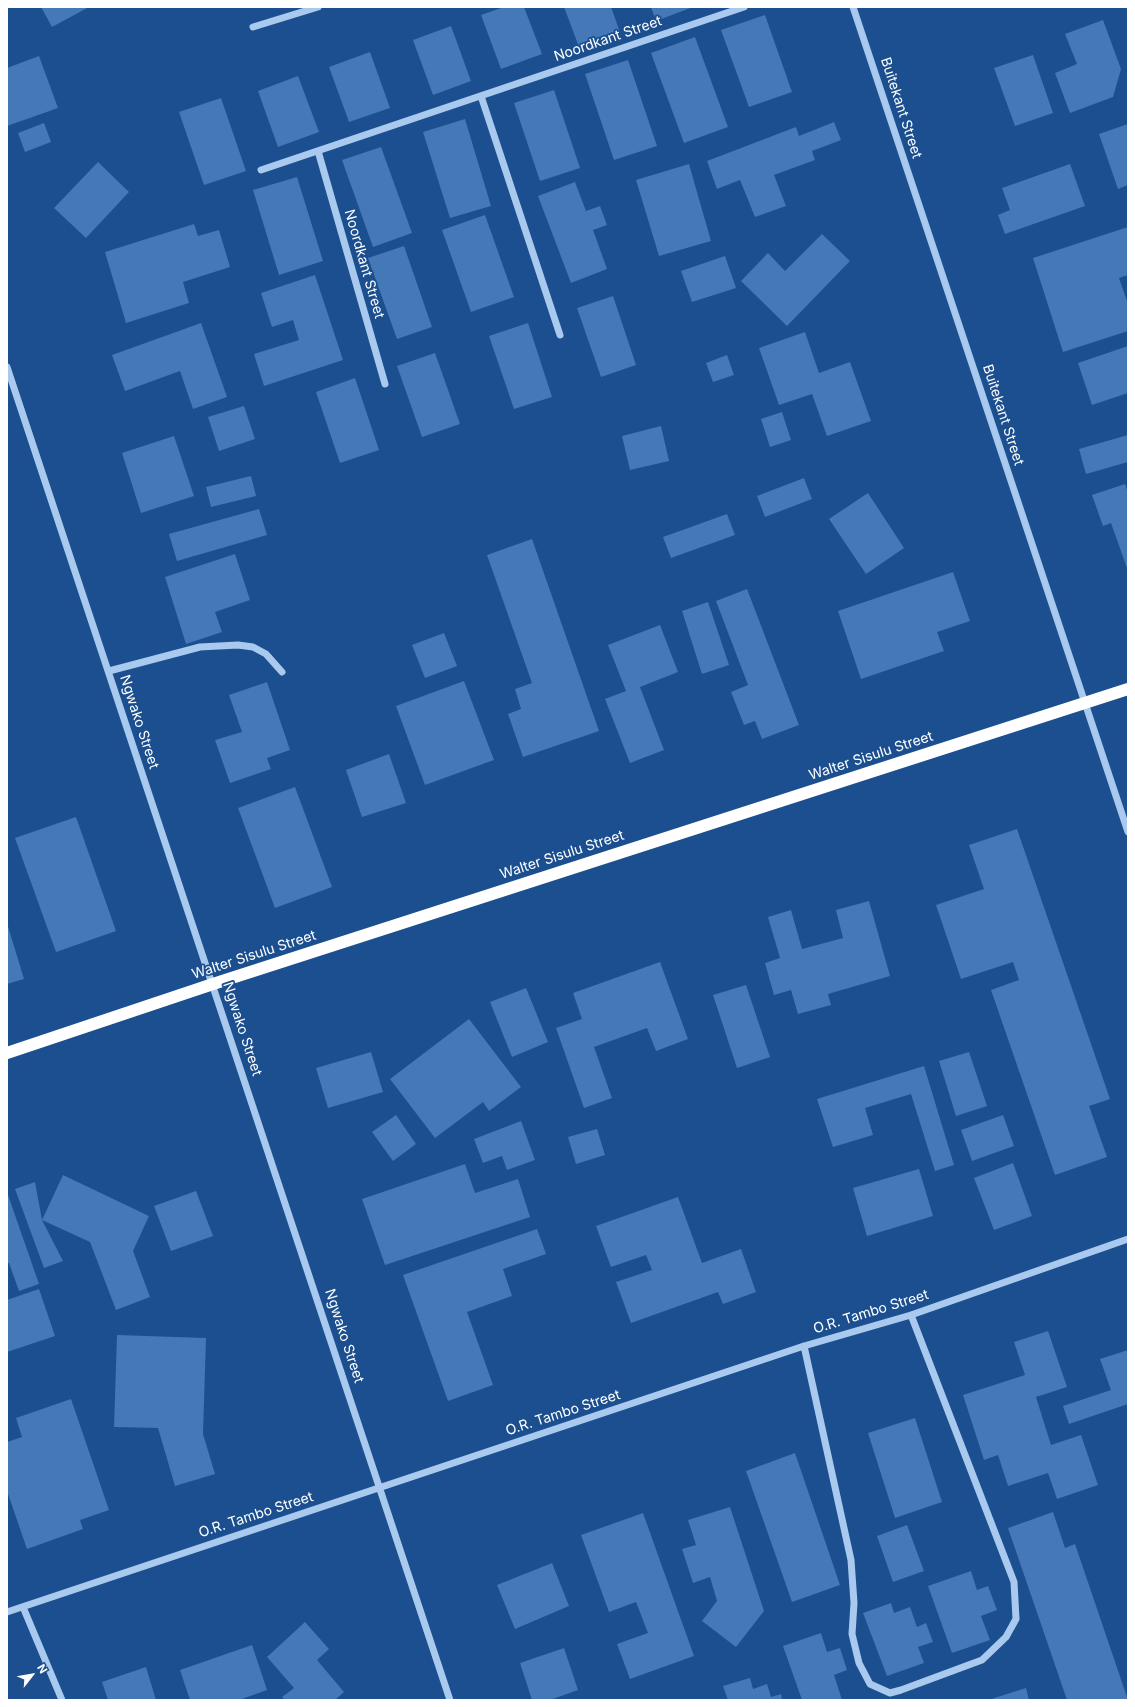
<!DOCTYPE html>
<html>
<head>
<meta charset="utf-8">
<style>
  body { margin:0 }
  #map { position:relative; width:1135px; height:1707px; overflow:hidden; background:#1b4f8f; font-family:Inter,sans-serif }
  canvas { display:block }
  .frame { position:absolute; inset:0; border:8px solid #fff; pointer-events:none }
  .north { position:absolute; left:12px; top:1655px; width:40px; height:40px; -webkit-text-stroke:3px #1b4f8f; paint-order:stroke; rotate:59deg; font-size:11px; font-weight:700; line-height:16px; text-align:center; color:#fff }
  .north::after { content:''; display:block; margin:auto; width:14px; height:18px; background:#fff; clip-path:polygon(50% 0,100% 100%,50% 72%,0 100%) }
</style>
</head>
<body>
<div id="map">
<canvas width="1135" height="1707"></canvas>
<div class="frame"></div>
<div class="north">N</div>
</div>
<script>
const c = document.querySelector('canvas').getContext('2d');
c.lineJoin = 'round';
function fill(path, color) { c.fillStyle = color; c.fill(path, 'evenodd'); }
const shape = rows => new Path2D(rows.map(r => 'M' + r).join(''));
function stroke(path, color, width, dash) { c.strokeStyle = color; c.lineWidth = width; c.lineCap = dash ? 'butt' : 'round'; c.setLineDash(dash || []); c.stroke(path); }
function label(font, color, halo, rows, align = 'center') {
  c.font = font + ' Inter,sans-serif'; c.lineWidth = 3.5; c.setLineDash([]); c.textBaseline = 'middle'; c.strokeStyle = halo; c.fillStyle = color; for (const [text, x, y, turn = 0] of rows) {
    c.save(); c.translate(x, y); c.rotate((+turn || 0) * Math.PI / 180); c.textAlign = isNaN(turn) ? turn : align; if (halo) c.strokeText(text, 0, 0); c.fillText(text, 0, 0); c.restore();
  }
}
const building = shape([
  [41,7,89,7,52,27],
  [504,7,524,7,542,54,501,69,481,15],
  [564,7,611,7,620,32,579,47],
  [651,7,693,7,656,21],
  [765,15,792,92,749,107,721,30],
  [1103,20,1121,69,1113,97,1070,113,1055,73,1077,64,1065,34],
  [451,26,471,81,433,95,413,40],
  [695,37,728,127,684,143,651,53],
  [370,52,390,108,349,122,329,67],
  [1033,55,1053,113,1015,126,994,68],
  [39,56,58,108,7,126,7,68],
  [628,60,657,146,614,160,585,74],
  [298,76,319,132,278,147,258,91],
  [554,90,580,168,540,181,514,103],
  [221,98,246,171,204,185,179,112],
  [465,119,491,206,450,218,423,132],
  [834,122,841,140,812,151,815,160,774,175,786,206,755,217,740,180,717,189,707,161,796,127,799,136],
  [44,123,51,142,25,152,18,133],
  [1128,124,1128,185,1118,189,1099,134],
  [381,147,412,233,373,247,342,160],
  [98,162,129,192,86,238,54,208],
  [689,164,711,241,659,256,636,180],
  [1070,164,1085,206,1005,234,998,215,1010,210,1002,188],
  [297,177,323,261,279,275,253,190],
  [575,182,586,211,600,206,607,225,593,230,607,269,571,283,538,196],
  [485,215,514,297,471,312,442,230],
  [194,224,198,236,219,230,230,267,183,282,189,303,126,323,105,252],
  [1128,227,1128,275,1119,278,1128,304,1128,331,1063,352,1033,258],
  [822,234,850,261,787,326,741,281,768,253,785,271],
  [404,246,432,327,397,339,368,258],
  [725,256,736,288,692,302,681,271],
  [315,275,343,360,264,386,254,354,299,340,293,320,272,327,261,293],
  [613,296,636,365,601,377,577,308],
  [201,323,227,397,193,409,180,371,125,391,112,355],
  [528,323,552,397,514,409,489,336],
  [805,332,819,373,850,362,871,421,827,436,812,394,779,405,759,348],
  [1128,346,1128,393,1092,405,1078,363],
  [435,353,460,424,422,437,397,366],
  [727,355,734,375,713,382,706,363],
  [355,378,379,450,340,463,316,392],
  [244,406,255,439,219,451,208,417],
  [782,412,791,440,770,447,761,419],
  [661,426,669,461,630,470,622,436],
  [1128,435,1128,462,1086,474,1079,449],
  [174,436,194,496,141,513,122,453],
  [251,476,256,496,211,507,206,487],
  [804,478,812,499,765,517,757,496],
  [1125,484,1128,493,1128,571,1111,523,1103,526,1092,495],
  [868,493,904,548,866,574,829,519],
  [259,509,267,535,177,561,169,534],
  [727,514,735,535,671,558,663,537],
  [532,539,599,731,523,757,508,714,521,709,515,689,532,683,487,555],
  [235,554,250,600,215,612,222,632,186,644,165,577],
  [953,572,970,621,937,632,944,651,861,679,838,611],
  [747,589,799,725,762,739,755,721,744,725,731,692,748,685,716,601],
  [708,602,729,665,702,674,682,611],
  [660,625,678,672,640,687,664,750,630,763,605,699,626,691,608,645],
  [444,633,457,666,425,678,412,645],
  [464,681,494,760,425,785,396,706],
  [267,682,290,750,267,758,271,769,230,783,215,740,242,732,229,695],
  [389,754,406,803,362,817,346,770],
  [295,787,332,887,275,908,238,808],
  [76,817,116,931,56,952,15,838],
  [1017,829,1110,1099,1089,1106,1107,1157,1055,1175,991,990,1019,980,1013,962,961,979,936,905,984,889,969,845],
  [869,901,890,976,828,994,831,1005,798,1014,791,990,774,995,765,963,780,958,768,917,791,910,802,949,843,938,836,910],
  [7,923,24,979,7,984],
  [660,962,688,1039,656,1051,647,1028,594,1047,612,1098,584,1108,556,1028,582,1019,573,993],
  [746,985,770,1057,737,1068,713,995],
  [526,988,548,1042,512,1057,490,1002],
  [469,1019,521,1087,489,1111,483,1102,435,1138,390,1079],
  [371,1052,383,1092,328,1108,316,1068],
  [969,1052,987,1106,956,1116,939,1061],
  [924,1066,954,1165,935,1171,911,1094,865,1108,873,1135,833,1147,817,1099],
  [396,1115,416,1144,393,1161,372,1132],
  [1003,1115,1014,1146,972,1161,961,1130],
  [521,1121,535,1160,507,1170,502,1156,483,1163,474,1139],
  [597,1129,605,1155,576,1164,568,1137],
  [1013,1163,1032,1216,994,1230,974,1178],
  [465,1164,475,1193,518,1179,530,1217,385,1265,362,1199],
  [919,1169,933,1216,867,1236,853,1188],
  [63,1175,149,1216,133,1251,150,1297,116,1310,90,1242,42,1220],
  [35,1182,42,1220,63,1261,44,1268,15,1189],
  [196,1191,213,1236,171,1251,154,1206],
  [7,1192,39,1284,19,1291,9,1263,7,1263],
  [678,1197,702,1263,741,1249,756,1292,723,1304,718,1292,631,1323,616,1282,652,1270,646,1255,611,1267,596,1226],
  [537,1229,546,1254,503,1269,512,1296,467,1312,493,1385,448,1401,403,1275],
  [39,1289,55,1336,7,1352,7,1300],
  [1048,1331,1067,1387,1036,1397,1051,1445,1081,1435,1098,1485,1057,1499,1048,1473,1008,1486,998,1455,984,1460,963,1395,1025,1375,1014,1342],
  [117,1335,206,1338,203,1434,215,1474,175,1486,158,1428,114,1427],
  [1128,1350,1128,1404,1069,1424,1063,1406,1111,1390,1100,1359],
  [71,1399,109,1510,80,1520,83,1529,27,1549,7,1491,7,1442,22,1437,16,1418],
  [915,1418,942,1502,895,1518,868,1433],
  [795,1453,840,1585,792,1602,746,1471],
  [730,1507,764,1611,736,1647,702,1621,717,1601,710,1577,693,1583,682,1549,696,1545,688,1520],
  [1053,1512,1065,1548,1075,1544,1128,1700,1067,1700,1008,1528],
  [643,1513,694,1656,630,1679,617,1644,648,1633,636,1602,609,1612,581,1535],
  [907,1525,924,1571,893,1582,877,1536],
  [552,1563,569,1606,515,1629,497,1585],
  [971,1571,977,1590,988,1586,997,1610,981,1616,990,1640,952,1653,928,1586],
  [891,1603,894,1613,910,1607,917,1627,926,1623,933,1642,918,1647,924,1663,887,1676,863,1613],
  [305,1622,329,1649,317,1660,344,1692,335,1700,285,1700,282,1697,294,1688,267,1657],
  [821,1633,827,1652,840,1648,847,1670,834,1675,842,1700,802,1700,783,1646],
  [252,1645,267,1690,239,1700,190,1700,180,1670],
  [564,1648,578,1690,550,1700,532,1700,520,1663],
  [146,1667,156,1700,108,1700,102,1682],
  [750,1678,753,1689,767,1684,771,1697,781,1694,782,1700,728,1700,723,1686],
  [1026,1688,1029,1700,988,1700]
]);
const minor = shape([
  [853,7,1128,832],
  [253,27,318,7],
  [481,96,560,335],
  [318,151,385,384],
  [261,170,744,7],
  [7,367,450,1700],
  [109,671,200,647,238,645,253,647,266,654,282,672],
  [804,1346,851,1560,854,1603,852,1634,859,1663,870,1684,890,1693,901,1690,982,1660,1006,1637,1016,1619,1014,1582,911,1315],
  [23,1607,62,1700],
  [7,1612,804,1346,911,1315,1128,1239]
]);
const highway = shape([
  [7,1053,213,984,1128,689]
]);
const streetNames = [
  ["Noordkant Street",608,39,-19],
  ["Buitekant Street",901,108,72],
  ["Noordkant Street",364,264,74],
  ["Buitekant Street",1003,415,72],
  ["Ngwako Street",139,722,72],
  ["Walter Sisulu Street",871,756,-18],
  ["Walter Sisulu Street",562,855,-18],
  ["Walter Sisulu Street",254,955,-18],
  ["Ngwako Street",242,1029,72],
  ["O.R. Tambo Street",871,1312,-17],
  ["Ngwako Street",344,1336,72],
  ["O.R. Tambo Street",563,1413,-18],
  ["O.R. Tambo Street",256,1515,-18]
];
fill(building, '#4478b7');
stroke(minor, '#a9c9ee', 7);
stroke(highway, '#fff', 12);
label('14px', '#fff', '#1b4f8f', streetNames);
</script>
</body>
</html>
